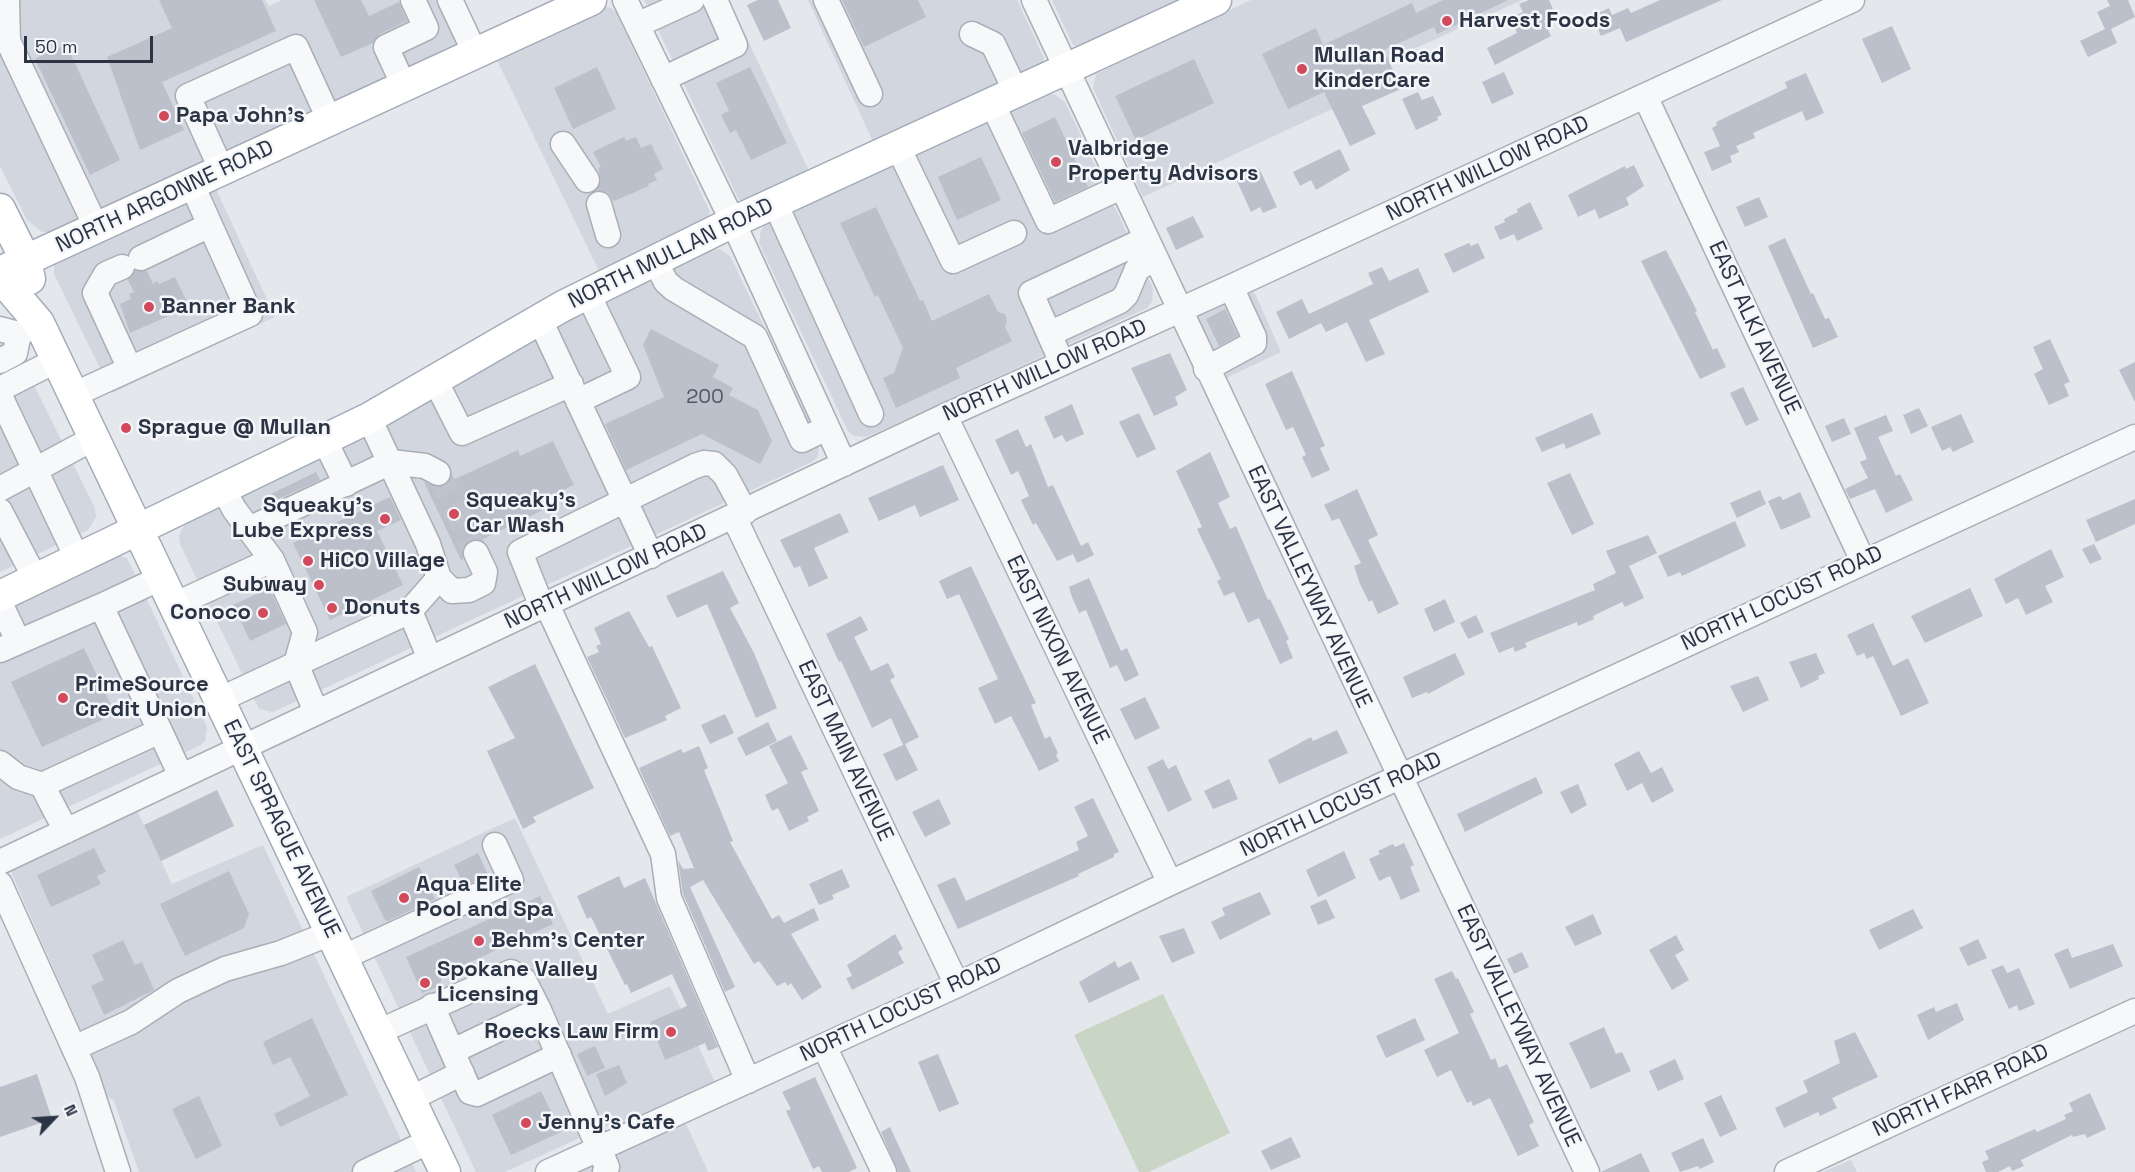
<!DOCTYPE html>
<html>
<head>
<meta charset="utf-8">
<style>
  body { margin:0 }
  #map { position:relative; width:2135px; height:1172px; overflow:hidden; background:#e4e7ec; font-family:"Space Grotesk",sans-serif }
  canvas { display:block }
  .north { position:absolute; left:24px; top:1088px; width:60px; height:60px; -webkit-text-stroke:4px #f4f6f9; paint-order:stroke; rotate:65deg; font-size:16px; font-weight:700; line-height:24px; text-align:center; color:#2b3445 }
  .north::after { content:''; display:block; margin:auto; width:21px; height:27px; background:#2b3445; clip-path:polygon(50% 0,100% 100%,50% 72%,0 100%) }
  .scale { position:absolute; left:24px; top:36px; width:129px; height:27px; box-sizing:border-box; border:3px solid #2b3445; border-top:0; padding-left:8px; font-size:18px; line-height:21px; white-space:nowrap; color:#2b3445; -webkit-text-stroke:4px #f4f6f9; paint-order:stroke }
</style>
</head>
<body>
<div id="map">
<canvas width="2135" height="1172"></canvas>
<div class="north">N</div>
<div class="scale">50 m</div>
</div>
<script>
const c = document.querySelector('canvas').getContext('2d');
c.lineJoin = 'round';
function fill(path, color) { c.fillStyle = color; c.fill(path, 'evenodd'); }
const shape = rows => new Path2D(rows.map(r => 'M' + r).join(''));
function stroke(path, color, width, dash) { c.strokeStyle = color; c.lineWidth = width; c.lineCap = dash ? 'butt' : 'round'; c.setLineDash(dash || []); c.stroke(path); }
function label(font, color, halo, rows, align = 'center') {
  c.font = font + ' "Space Grotesk",sans-serif'; c.lineWidth = 5; c.setLineDash([]); c.textBaseline = 'middle'; c.strokeStyle = halo; c.fillStyle = color; for (const [text, x, y, turn = 0] of rows) {
    c.save(); c.translate(x, y); c.rotate((+turn || 0) * Math.PI / 180); c.textAlign = isNaN(turn) ? turn : align; if (halo) c.strokeText(text, 0, 0); c.fillText(text, 0, 0); c.restore();
  }
}
const built = shape([
  [0,0,265,0,269,6,282,0,460,0,477,35,53,232,42,232,27,220,0,166],
  [644,0,729,0,810,173,742,202,738,198],
  [808,0,1017,0,1044,58,1043,62,1040,67,874,144],
  [1052,0,1183,0,1077,47,1073,45],
  [1251,0,1522,0,1354,76,1362,95,1143,197,1093,88,1096,74],
  [605,7,611,8,616,12,710,212,706,221,599,271,496,58],
  [1054,94,1065,102,1153,288,1152,302,1147,308,867,437,854,436,848,431,759,243,761,230,766,224,1047,95],
  [216,189,275,317,112,393,54,274,54,264],
  [719,249,730,256,819,441,818,457,812,462,273,712,259,709,180,544,179,536,186,522,602,301,712,250],
  [1252,287,1281,352,1224,379,1198,324,1198,315,1202,310],
  [0,317,95,508,96,517,88,530,0,572],
  [115,554,127,558,131,566,207,727,205,741,201,745,0,839,0,610],
  [134,804,172,884,263,845,416,1172,139,1172,114,1101,104,1094,91,1054,11,872,12,863],
  [515,818,608,1014,670,986,715,1082,628,1123,606,1126,505,1172,476,1172,346,897],
  [683,1117,708,1172,568,1172],
  [1851,1160,1857,1172,1823,1172]
]);
const green = shape([
  [1163,994,1230,1133,1149,1172,1139,1172,1074,1035]
]);
const building = shape([
  [159,0,262,0,276,31,162,82,184,130,140,150,107,57,172,28],
  [314,0,361,0,369,16,399,2,407,21,380,34,373,43,341,57],
  [758,0,778,0,791,28,764,41,747,5],
  [842,0,918,0,926,17,864,47],
  [1443,0,1508,0,1437,34,1434,27,1384,50,1401,89,1362,106,1376,134,1350,146,1324,92,1288,109,1262,54,1316,28,1323,45,1412,3,1416,13],
  [1529,0,1549,0,1556,16,1544,21,1551,36,1495,65,1487,48,1517,33,1510,18,1523,12,1519,4],
  [1660,0,1722,0,1626,42,1620,28,1601,36,1592,16,1609,8,1612,15,1628,8,1631,13],
  [2107,0,2128,0,2135,17,2111,29,2117,43,2088,57,2080,41,2105,29,2097,12,2110,6],
  [1892,26,1911,69,1882,83,1862,39],
  [66,44,120,160,90,175,35,59],
  [1194,59,1214,103,1136,140,1115,96],
  [597,67,616,109,573,129,554,88],
  [750,67,787,143,751,160,736,130,730,133,721,115,729,111,716,83],
  [1504,72,1514,94,1492,104,1482,82],
  [1806,73,1824,113,1806,121,1802,111,1753,133,1755,138,1736,146,1739,152,1730,156,1732,162,1712,171,1704,152,1720,146,1712,128,1717,125,1716,122,1787,88,1785,82],
  [1418,92,1422,100,1433,96,1442,115,1437,117,1438,120,1416,130,1402,99],
  [1055,117,1088,187,1055,202,1022,133],
  [624,137,626,141,636,137,641,148,651,144,663,169,654,174,657,180,648,184,649,186,614,201,608,193,596,190,601,180,598,168,601,167,593,152],
  [1340,149,1350,170,1316,190,1311,180,1300,186,1293,172],
  [981,157,1001,200,957,220,938,177],
  [1634,165,1644,186,1626,198,1629,205,1599,219,1595,209,1578,217,1568,195,1625,166,1626,169],
  [1259,168,1277,207,1263,213,1260,207,1251,212,1236,179],
  [1759,197,1768,217,1745,227,1736,207],
  [1530,202,1543,229,1517,241,1514,234,1500,240,1494,227,1505,222,1504,219,1518,212,1517,209],
  [876,207,920,301,923,300,932,321,989,294,998,312,1005,314,1007,320,1005,327,1012,341,956,368,960,378,896,408,883,378,894,373,903,348,878,295,875,297,840,223],
  [1193,216,1204,237,1176,250,1166,228],
  [1785,238,1811,294,1813,293,1825,319,1829,318,1838,337,1813,348,1768,246],
  [1469,243,1471,246,1478,243,1485,258,1453,273,1444,254],
  [1666,250,1697,311,1695,312,1713,350,1717,348,1726,367,1700,379,1641,261],
  [1382,267,1389,281,1418,268,1429,292,1369,320,1385,354,1366,362,1347,322,1326,332,1321,323,1289,339,1276,312,1302,299,1309,314,1373,284,1368,273],
  [135,271,147,271,153,284,157,281,159,284,175,277,187,302,171,309,173,314,130,333,120,304,131,299,129,294,134,292,128,280],
  [1225,309,1238,336,1219,346,1206,319],
  [651,329,719,365,713,377,733,388,729,395,758,410,772,441,760,464,702,434,626,470,605,424,664,397,643,345],
  [2050,339,2070,382,2064,384,2069,396,2049,405,2034,374,2043,369,2033,347],
  [1170,353,1187,390,1175,397,1178,405,1154,416,1131,368],
  [2135,362,2135,402,2119,370],
  [1292,371,1325,446,1320,448,1330,470,1312,478,1302,457,1306,455,1293,427,1286,430,1265,384],
  [1743,387,1759,420,1746,426,1730,393],
  [1072,404,1084,434,1066,442,1062,435,1054,439,1044,417],
  [1919,408,1928,426,1911,434,1903,415],
  [1139,413,1156,449,1137,458,1119,422],
  [1592,413,1601,434,1566,449,1564,443,1542,452,1535,438],
  [1961,414,1974,442,1953,452,1950,447,1942,451,1931,427],
  [1886,415,1893,431,1878,437,1896,476,1900,474,1913,500,1886,513,1875,489,1850,499,1845,489,1868,478,1860,462,1867,459,1854,428],
  [1844,418,1851,434,1832,442,1825,426],
  [1018,429,1026,447,1031,444,1048,487,1053,485,1081,546,1088,542,1094,555,1077,563,1073,554,1057,561,1036,523,1033,525,1021,500,1029,496,1018,471,1011,475,995,440],
  [553,441,574,485,541,500,545,509,481,540,469,540,464,545,463,559,461,560,424,482,438,487,445,485,451,477,453,480,518,450,520,456],
  [1210,452,1230,497,1218,503,1230,529,1236,526,1268,600,1270,599,1289,639,1286,641,1293,658,1280,664,1259,618,1248,623,1234,592,1224,596,1217,581,1221,579,1197,529,1202,527,1176,471],
  [943,465,959,500,920,517,915,505,879,521,868,498],
  [316,472,320,480,272,502,269,495],
  [1570,473,1594,524,1572,535,1547,483],
  [1357,489,1378,535,1368,540,1399,604,1378,614,1372,600,1369,602,1360,584,1354,566,1361,563,1339,518,1332,521,1324,505],
  [1760,490,1766,504,1737,518,1730,503],
  [1800,492,1811,517,1781,530,1768,501,1780,496,1783,500],
  [390,497,401,520,377,531,403,585,330,620,293,543],
  [2135,499,2135,524,2096,542,2086,520],
  [840,513,849,532,814,548,828,578,809,587,800,566,794,568,780,540],
  [1735,521,1746,546,1682,576,1680,572,1668,577,1658,556],
  [1648,535,1657,553,1629,566,1644,598,1625,607,1622,602,1593,616,1594,619,1578,626,1577,622,1525,643,1527,647,1515,652,1513,647,1499,653,1490,633,1595,590,1593,584,1616,573,1606,551],
  [2094,544,2102,559,2090,564,2082,549],
  [2051,549,2064,577,2045,586,2053,602,2026,615,2018,598,2006,604,1994,579],
  [971,566,1036,703,1031,705,1045,739,1050,736,1058,753,1056,755,1059,761,1039,771,1011,716,995,724,978,688,998,679,959,594,947,599,939,581],
  [723,571,739,603,730,608,754,653,777,708,756,718,707,604,677,618,666,596],
  [1089,578,1121,651,1127,648,1139,675,1125,682,1117,665,1110,668,1086,610,1079,613,1072,597,1069,587],
  [269,588,286,624,250,641,233,605],
  [1970,588,1983,616,1925,643,1911,616],
  [1445,599,1455,622,1434,632,1424,609],
  [629,611,649,647,652,646,681,708,665,716,667,720,625,738,587,657,599,652,596,646,601,644,594,628],
  [1476,615,1484,632,1468,639,1460,623],
  [861,616,868,630,854,637,871,671,888,663,895,677,890,680,919,737,905,744,918,770,896,781,883,754,903,745,891,718,872,728,841,661,839,662,826,634],
  [1873,623,1893,666,1908,658,1929,703,1901,716,1873,656,1867,659,1864,653,1857,656,1847,635],
  [84,648,115,714,42,747,11,682],
  [1455,653,1465,674,1428,694,1427,692,1412,698,1403,677],
  [1816,653,1825,673,1818,676,1819,679,1801,688,1789,662],
  [535,664,594,788,533,817,536,822,523,829,487,751,515,738,488,687],
  [1758,676,1769,700,1743,712,1730,686],
  [1145,697,1160,728,1135,740,1120,709],
  [725,714,734,733,710,744,701,725],
  [768,722,777,741,746,756,737,738],
  [1337,730,1348,753,1279,784,1268,760,1311,737,1313,741],
  [791,735,808,769,801,772,819,811,807,817,809,821,789,831,778,808,772,811,765,795,788,783,769,746],
  [699,746,708,768,704,770,733,841,730,842,772,919,779,915,784,923,814,908,819,920,791,934,822,987,802,1000,791,983,788,986,785,982,777,986,759,961,754,964,703,880,690,887,735,987,725,992,683,894,678,860,683,869,694,868,679,832,670,836,639,768,681,749,683,753],
  [1639,751,1651,773,1662,767,1674,791,1652,803,1642,783,1627,791,1614,764],
  [1163,759,1168,769,1176,765,1192,800,1168,812,1147,767],
  [1536,777,1543,793,1465,832,1457,814],
  [1229,779,1238,799,1213,809,1204,791],
  [1578,784,1587,805,1571,814,1560,792],
  [217,790,234,826,161,861,144,825],
  [1093,798,1119,852,1114,854,1114,857,1078,874,1079,876,958,929,937,885,955,877,966,901,1079,850,1076,842,1088,836,1074,807],
  [939,799,951,824,925,837,912,812],
  [1404,843,1414,865,1410,867,1420,891,1401,900,1390,876,1379,881,1369,859,1380,854,1378,851,1393,844,1395,847],
  [94,848,106,872,97,876,101,884,51,907,37,875],
  [1344,851,1356,878,1318,897,1306,870],
  [478,853,488,875,465,886,454,865],
  [419,867,435,899,388,921,385,920,371,891],
  [842,869,850,887,832,895,834,899,819,905,809,884],
  [229,871,249,914,244,928,185,956,160,904],
  [619,876,624,888,645,878,718,1047,708,1051,705,1043,665,1060,650,1022,687,1006,672,974,631,993,627,984,625,985,591,917,587,919,577,896],
  [1260,892,1271,914,1220,940,1211,922,1225,915,1222,908],
  [540,896,553,924,442,975,440,986,422,993,406,957],
  [1326,899,1335,918,1318,925,1310,906],
  [1913,909,1923,928,1879,950,1869,930],
  [1593,914,1602,934,1575,946,1565,927],
  [1184,928,1195,953,1172,963,1159,936],
  [895,934,903,949,898,952,904,963,852,990,846,978,852,976,847,965],
  [1676,935,1684,950,1675,955,1689,980,1672,990,1649,950],
  [1978,939,1987,958,1968,966,1959,948],
  [123,940,135,965,142,962,154,990,104,1015,91,986,104,980,92,955],
  [2113,944,2123,966,2070,989,2054,954,2068,948,2072,958],
  [1522,952,1529,967,1514,974,1507,959],
  [1115,961,1118,968,1131,961,1140,979,1089,1003,1079,982],
  [2003,965,2007,973,2019,968,2035,1004,2019,1011,2017,1005,2009,1009,1991,970],
  [1452,971,1456,979,1458,978,1474,1012,1470,1014,1491,1060,1495,1058,1499,1068,1507,1064,1534,1122,1529,1125,1539,1146,1518,1156,1490,1098,1473,1106,1471,1101,1467,1103,1451,1070,1437,1077,1424,1050,1459,1033,1434,979],
  [1957,1003,1964,1020,1928,1040,1917,1015,1934,1007,1936,1012],
  [312,1018,348,1095,280,1127,274,1114,310,1096,290,1057,273,1065,263,1042],
  [1415,1018,1425,1040,1386,1058,1376,1036],
  [1604,1027,1616,1054,1622,1052,1631,1071,1591,1089,1569,1043],
  [1855,1032,1878,1077,1832,1098,1837,1108,1820,1116,1818,1112,1784,1128,1775,1108,1808,1092,1803,1081,1840,1063,1834,1041],
  [595,1046,605,1068,587,1076,577,1054],
  [938,1054,959,1104,939,1112,918,1062],
  [1675,1059,1684,1079,1658,1091,1649,1071],
  [619,1065,627,1083,605,1096,596,1074],
  [37,1074,52,1119,0,1137,0,1087],
  [815,1077,857,1168,849,1172,822,1172,819,1166,813,1169,786,1111,791,1109,782,1092],
  [541,1091,561,1132,511,1155,492,1115],
  [2090,1093,2106,1129,2087,1138,2085,1134,2073,1137,2072,1135,2021,1160,2024,1166,2012,1171,2010,1166,1998,1172,1986,1172,1982,1162,1989,1159,1985,1151,2035,1129,2037,1132,2066,1119,2064,1115,2073,1111,2069,1103],
  [1721,1095,1737,1129,1720,1137,1704,1103],
  [199,1096,222,1146,196,1159,172,1109],
  [890,1127,911,1172,898,1172,881,1132],
  [1291,1137,1301,1157,1271,1170,1261,1151],
  [1703,1138,1714,1162,1700,1169,1698,1166,1680,1172,1671,1153],
  [1641,1153,1650,1172,1601,1172]
]);
const minorTunnel = shape([
  [438,473,476,553]
]);
const minor = shape([
  [7,0,8,41,97,229],
  [450,0,475,53],
  [625,0,733,222,844,464],
  [826,0,870,94],
  [1034,0,1587,1172],
  [637,25,692,0],
  [972,34,993,44,1016,92],
  [663,79,735,45,715,0],
  [404,86,386,47,426,28,413,0],
  [1645,96,1863,561],
  [992,103,1048,221,1121,187],
  [563,144,587,180],
  [898,147,953,261,1014,233],
  [222,171,188,96,296,47,330,121],
  [775,203,871,414],
  [599,204,608,235],
  [141,258,210,225],
  [655,261,666,282,674,289,755,337,802,440,827,428],
  [122,267,106,274,95,293,130,369],
  [540,320,651,556],
  [0,329,19,334,39,323],
  [1049,334,1120,301,1126,295,1137,269,1155,258],
  [0,361,15,353,19,334],
  [1062,363,1031,293,1146,239],
  [1206,369,1254,343,1254,337,1231,287],
  [435,380,462,433,571,384],
  [0,389,57,360],
  [73,395,250,314,192,185],
  [0,396,77,558],
  [578,401,628,377,588,294],
  [945,416,1170,883],
  [369,418,428,544,439,578,452,591,469,590,483,583,485,572,476,553],
  [324,439,346,484],
  [223,488,234,509,272,560,305,632,296,664,316,712],
  [0,489,94,438],
  [0,511,35,578],
  [734,517,957,985],
  [249,529,391,462,425,466,438,473],
  [0,603,18,641],
  [174,605,272,560],
  [547,605,663,854,669,898,748,1081],
  [542,607,520,552,695,466,704,463,714,464,725,475,745,512],
  [410,611,439,578],
  [0,650,101,606],
  [219,700,410,611,430,659],
  [160,731,101,606,161,578],
  [0,763,18,777,42,785,66,831],
  [42,785,160,731,181,776],
  [0,862,945,416,1231,287,1852,0],
  [0,884,87,1077,118,1172],
  [342,958,511,880,495,845],
  [432,1006,470,1092,477,1094,559,1055],
  [378,1032,511,972,524,980,539,1010,607,1167,605,1172],
  [824,1046,884,1172],
  [74,1048,131,1022,178,991,225,969,281,953,331,933],
  [453,1051,539,1010],
  [410,1099,462,1073],
  [365,1172,430,1141],
  [548,1172,957,985,1170,883,2135,437],
  [1787,1172,2135,1011]
]);
const major = shape([
  [0,209,26,261,30,279],
  [0,272,591,0],
  [0,277,39,323,445,1172],
  [0,596,369,418,563,306,733,222,1216,0]
]);
const markers = [
  [1447,21,6,"#d1495b"],
  [1302,69,6,"#d1495b"],
  [164,116,6,"#d1495b"],
  [1056,162,6,"#d1495b"],
  [149,307,6,"#d1495b"],
  [126,428,6,"#d1495b"],
  [454,514,6,"#d1495b"],
  [385,519,6,"#d1495b"],
  [308,561,6,"#d1495b"],
  [319,585,6,"#d1495b"],
  [332,608,6,"#d1495b"],
  [263,613,6,"#d1495b"],
  [63,698,6,"#d1495b"],
  [404,898,6,"#d1495b"],
  [479,941,6,"#d1495b"],
  [425,983,6,"#d1495b"],
  [671,1032,6,"#d1495b"],
  [526,1123,6,"#d1495b"]
];
const numberNames = [
  ["200",705,398]
];
const poiNames = [
  ["Harvest Foods",1459,21],
  ["Mullan Road",1314,56],
  ["KinderCare",1314,81],
  ["Papa John's",176,116],
  ["Valbridge",1068,149],
  ["Property Advisors",1068,174],
  ["Banner Bank",161,307],
  ["Sprague @ Mullan",138,428],
  ["Squeaky's",466,501],
  ["Car Wash",466,526],
  ["Squeaky's",373,506,"right"],
  ["Lube Express",373,531,"right"],
  ["HiCO Village",320,561],
  ["Subway",307,585,"right"],
  ["Donuts",344,608],
  ["Conoco",251,613,"right"],
  ["PrimeSource",75,685],
  ["Credit Union",75,710],
  ["Aqua Elite",416,885],
  ["Pool and Spa",416,910],
  ["Behm's Center",491,941],
  ["Spokane Valley",437,970],
  ["Licensing",437,995],
  ["Roecks Law Firm",659,1032,"right"],
  ["Jenny's Cafe",538,1123]
];
const streetNames = [
  ["NORTH WILLOW ROAD",1488,169,-25],
  ["NORTH ARGONNE ROAD",165,197,-25],
  ["NORTH MULLAN ROAD",671,254,-26],
  ["EAST ALKI AVENUE",1754,328,65],
  ["NORTH WILLOW ROAD",1045,371,-24],
  ["NORTH WILLOW ROAD",606,577,-25],
  ["EAST VALLEYWAY AVENUE",1309,587,65],
  ["NORTH LOCUST ROAD",1782,599,-25],
  ["EAST NIXON AVENUE",1057,650,64],
  ["EAST MAIN AVENUE",845,751,65],
  ["NORTH LOCUST ROAD",1341,805,-25],
  ["EAST SPRAGUE AVENUE",281,829,64],
  ["NORTH LOCUST ROAD",901,1010,-25],
  ["EAST VALLEYWAY AVENUE",1518,1026,65],
  ["NORTH FARR ROAD",1961,1091,-25]
];
fill(built, '#d2d6de');
fill(green, '#c9d6c5');
fill(building, '#bbc0ca');
stroke(minorTunnel, '#bfc3cb', 24, [24, 12]);
stroke(minor, '#a9aeb7', 27);
stroke(major, '#a3abb8', 33);
stroke(minor, '#f7f8fa', 24);
stroke(major, '#fff', 30);
for (const [x, y, r, color] of markers) { const dot = new Path2D(); dot.arc(x, y, r, 0, 2 * Math.PI); c.fillStyle = color; c.fill(dot); stroke(dot, '#f4f6f9', 2); }
label('20px', '#4f5766', null, numberNames);
label('bold 22px', '#2b3445', '#f4f6f9', poiNames, 'left');
label('22px', '#2b3445', '#f4f6f9', streetNames);
</script>
</body>
</html>
